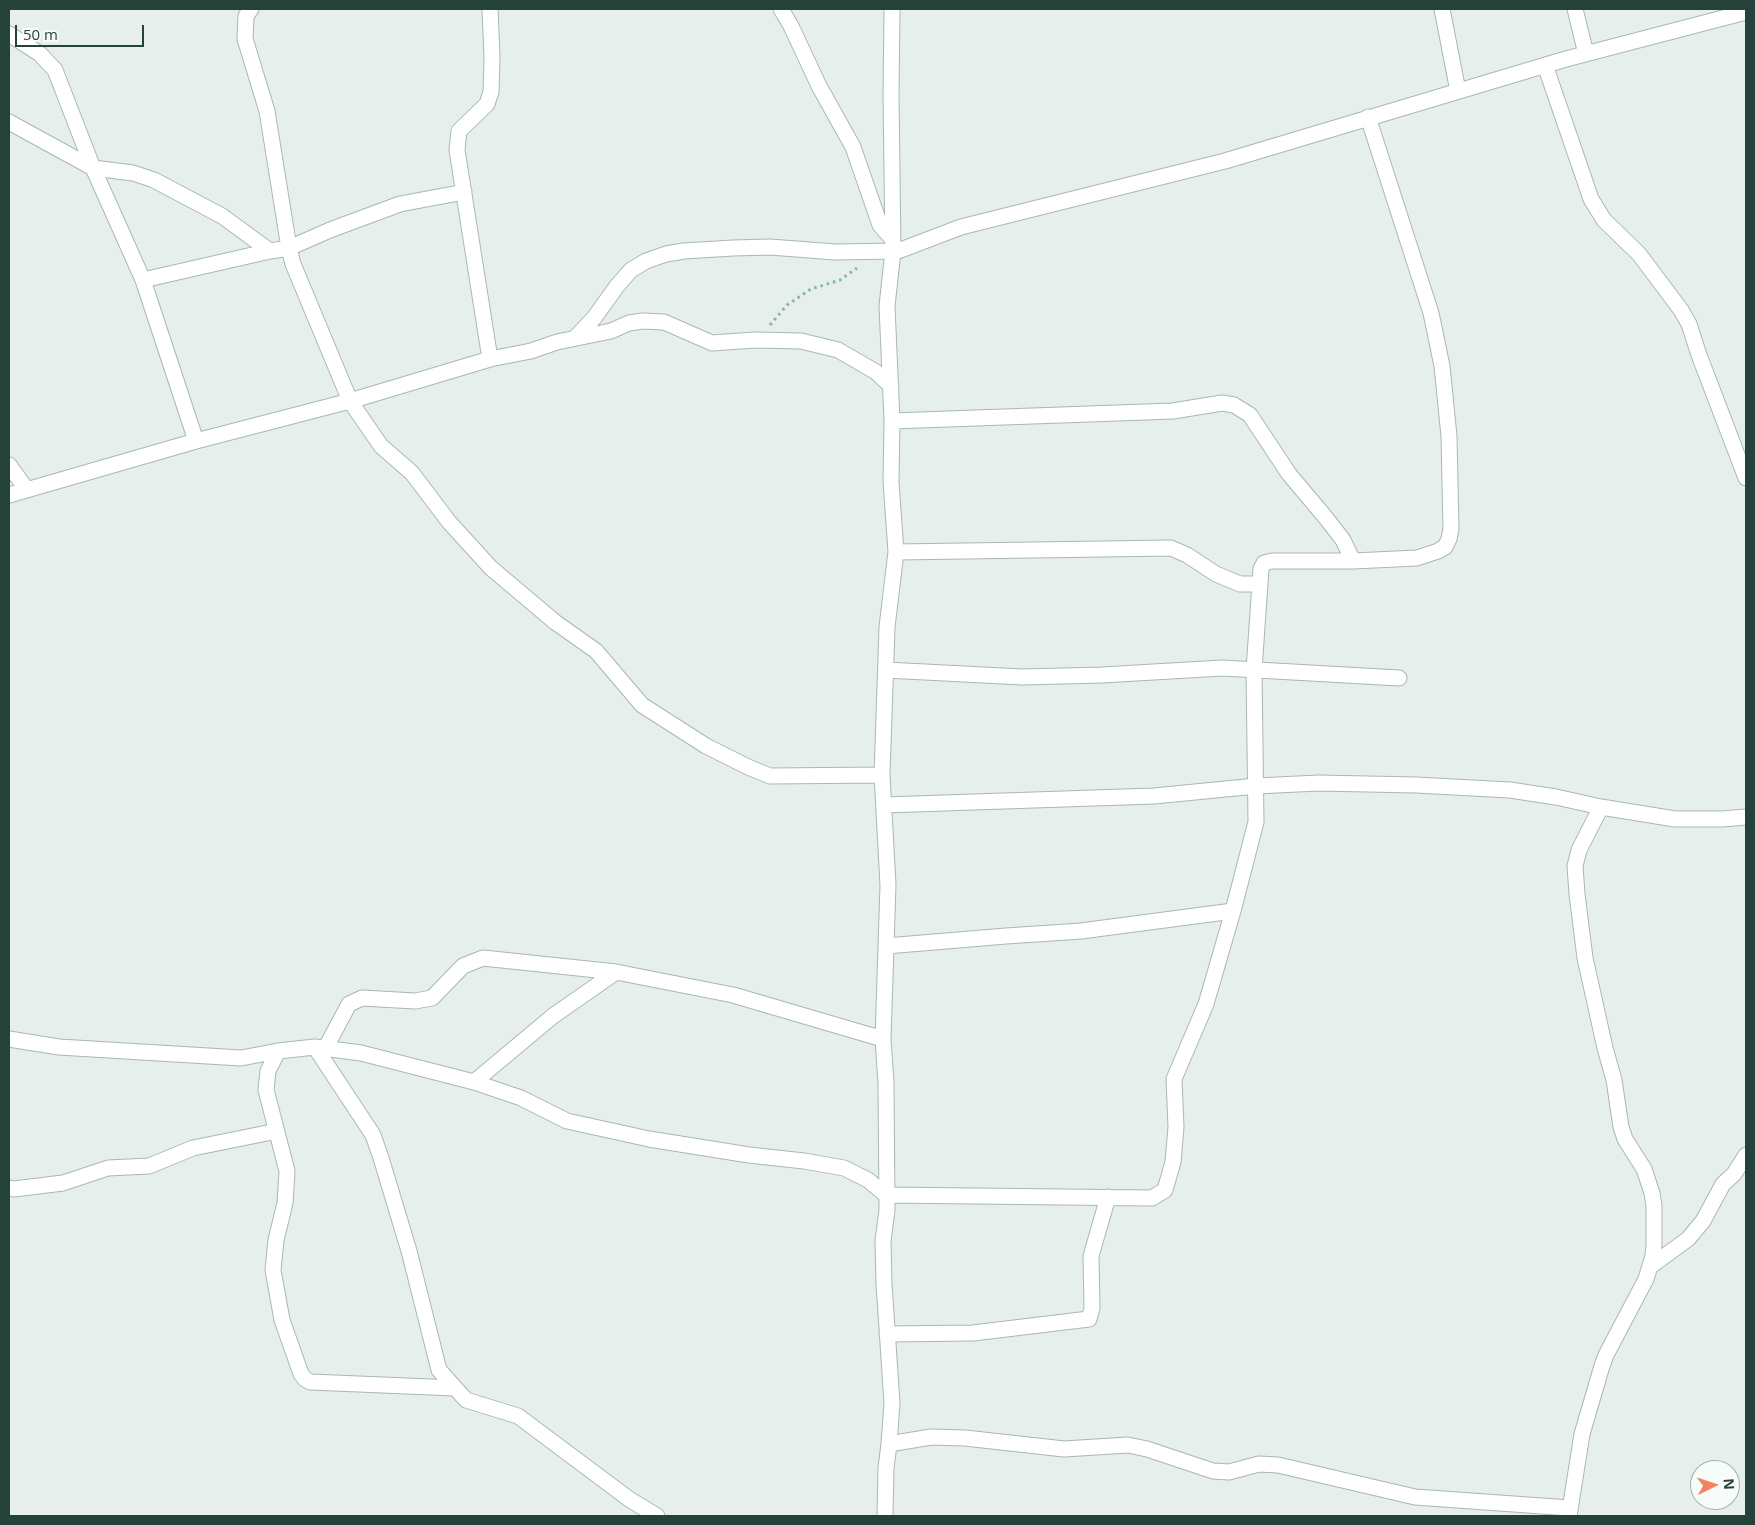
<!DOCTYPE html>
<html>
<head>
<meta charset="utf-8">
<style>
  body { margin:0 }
  #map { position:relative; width:1755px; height:1525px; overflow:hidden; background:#e6efeb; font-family:"Open Sans",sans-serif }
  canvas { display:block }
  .frame { position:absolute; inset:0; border:10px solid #24423a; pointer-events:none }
  .north { position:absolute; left:1690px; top:1460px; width:50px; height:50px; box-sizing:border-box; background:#f7fbf9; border:1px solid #a3b1ad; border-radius:50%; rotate:86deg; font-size:14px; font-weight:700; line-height:20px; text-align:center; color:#24423a }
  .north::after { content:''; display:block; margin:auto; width:18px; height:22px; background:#f4845f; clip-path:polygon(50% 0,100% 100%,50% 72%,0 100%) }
  .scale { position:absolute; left:15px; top:25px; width:129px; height:22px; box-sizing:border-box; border:2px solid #24423a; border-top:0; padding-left:6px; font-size:15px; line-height:18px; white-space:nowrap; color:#24423a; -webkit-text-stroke:4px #f7fbf9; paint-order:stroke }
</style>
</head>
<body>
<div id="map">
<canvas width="1755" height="1525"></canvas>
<div class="frame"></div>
<div class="north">N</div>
<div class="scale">50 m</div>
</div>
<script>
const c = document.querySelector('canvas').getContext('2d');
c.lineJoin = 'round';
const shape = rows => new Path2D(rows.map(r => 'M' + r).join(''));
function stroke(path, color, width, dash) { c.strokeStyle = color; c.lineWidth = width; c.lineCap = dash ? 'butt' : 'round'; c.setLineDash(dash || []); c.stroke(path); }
const path = shape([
  [770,325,787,305,811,289,840,280,857,268]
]);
const street = shape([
  [251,9,246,16,245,39,267,111,289,248,293,264,350,401,381,446,412,473,449,522,491,568,555,622,596,651,642,705,706,746,748,767,770,776,882,775],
  [490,9,492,57,491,92,487,104,459,131,457,150,490,359],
  [781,9,791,26,819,86,853,147,880,225,893,240],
  [1442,9,1458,91],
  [1575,9,1586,54],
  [9,34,40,54,55,70,93,168,143,280,196,441],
  [1545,65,1591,199,1604,220,1639,254,1681,310,1689,324,1699,355,1746,478],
  [9,122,93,168,133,173,154,180,222,216,270,251],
  [143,280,270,251,289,248,330,230,400,204,464,192],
  [575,338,594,318,617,286,631,270,646,261,666,254,684,251,733,248,770,247,835,252,898,251,961,227,1225,161,1566,59,1746,12],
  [892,421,1173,411,1222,403,1234,405,1250,415,1289,474,1326,518,1343,540,1353,561],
  [9,465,27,490],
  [9,495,196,441,350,401,490,359,531,351,557,342,611,331,629,323,643,321,664,322,712,343,755,340,801,341,838,350,876,372,891,386],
  [896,552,1171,548,1187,555,1216,574,1240,584,1260,584],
  [886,670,1022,677,1102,675,1222,668,1399,678],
  [884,805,1154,796,1256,786,1319,783,1416,785,1510,790,1556,797,1601,807,1675,819,1722,819,1746,817],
  [886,946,1006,936,1081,931,1233,911],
  [9,1039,59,1047,241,1058,278,1051,315,1047,361,1053,474,1082,521,1098,567,1121,649,1139,749,1155,804,1161,844,1168,868,1180,886,1195,1152,1198,1165,1190,1173,1162,1176,1127,1174,1079,1206,1004,1233,911,1256,822,1254,670,1261,569,1264,563,1272,561,1353,561,1417,558,1438,551,1445,547,1449,539,1451,529,1449,436,1442,366,1431,313,1368,117],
  [315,1047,373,1135,381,1158,409,1251,439,1370,466,1400,518,1416,629,1499,657,1516],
  [325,1049,349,1004,362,998,415,1001,432,998,463,966,483,958,616,972,733,995,883,1039],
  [278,1051,268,1071,266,1090,287,1171,285,1203,276,1240,273,1270,282,1320,301,1374,305,1379,310,1382,455,1388],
  [474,1082,553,1016,616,972],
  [9,1188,14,1189,63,1183,108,1168,149,1166,193,1148,277,1131],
  [1651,1266,1688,1239,1703,1221,1723,1184,1734,1174,1746,1155],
  [887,1334,973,1333,1089,1319,1092,1308,1091,1256,1108,1197],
  [889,1444,931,1437,965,1438,1064,1449,1128,1445,1147,1449,1213,1471,1229,1472,1259,1464,1278,1465,1415,1497,1570,1508],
  [885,1516,886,1468,889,1444,892,1403,884,1284,883,1241,887,1210,886,1083,883,1039,888,885,882,775,887,627,896,552,891,482,892,421,887,306,893,251,891,95,892,9],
  [1569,1516,1582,1434,1602,1366,1606,1355,1646,1279,1653,1256,1654,1245,1654,1206,1652,1193,1644,1169,1625,1139,1621,1127,1614,1080,1605,1048,1585,958,1577,894,1575,866,1579,850,1601,807]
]);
stroke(street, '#a8b8b2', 17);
stroke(path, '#86b3a5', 3, [2.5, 4]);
stroke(street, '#fff', 15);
</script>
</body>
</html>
